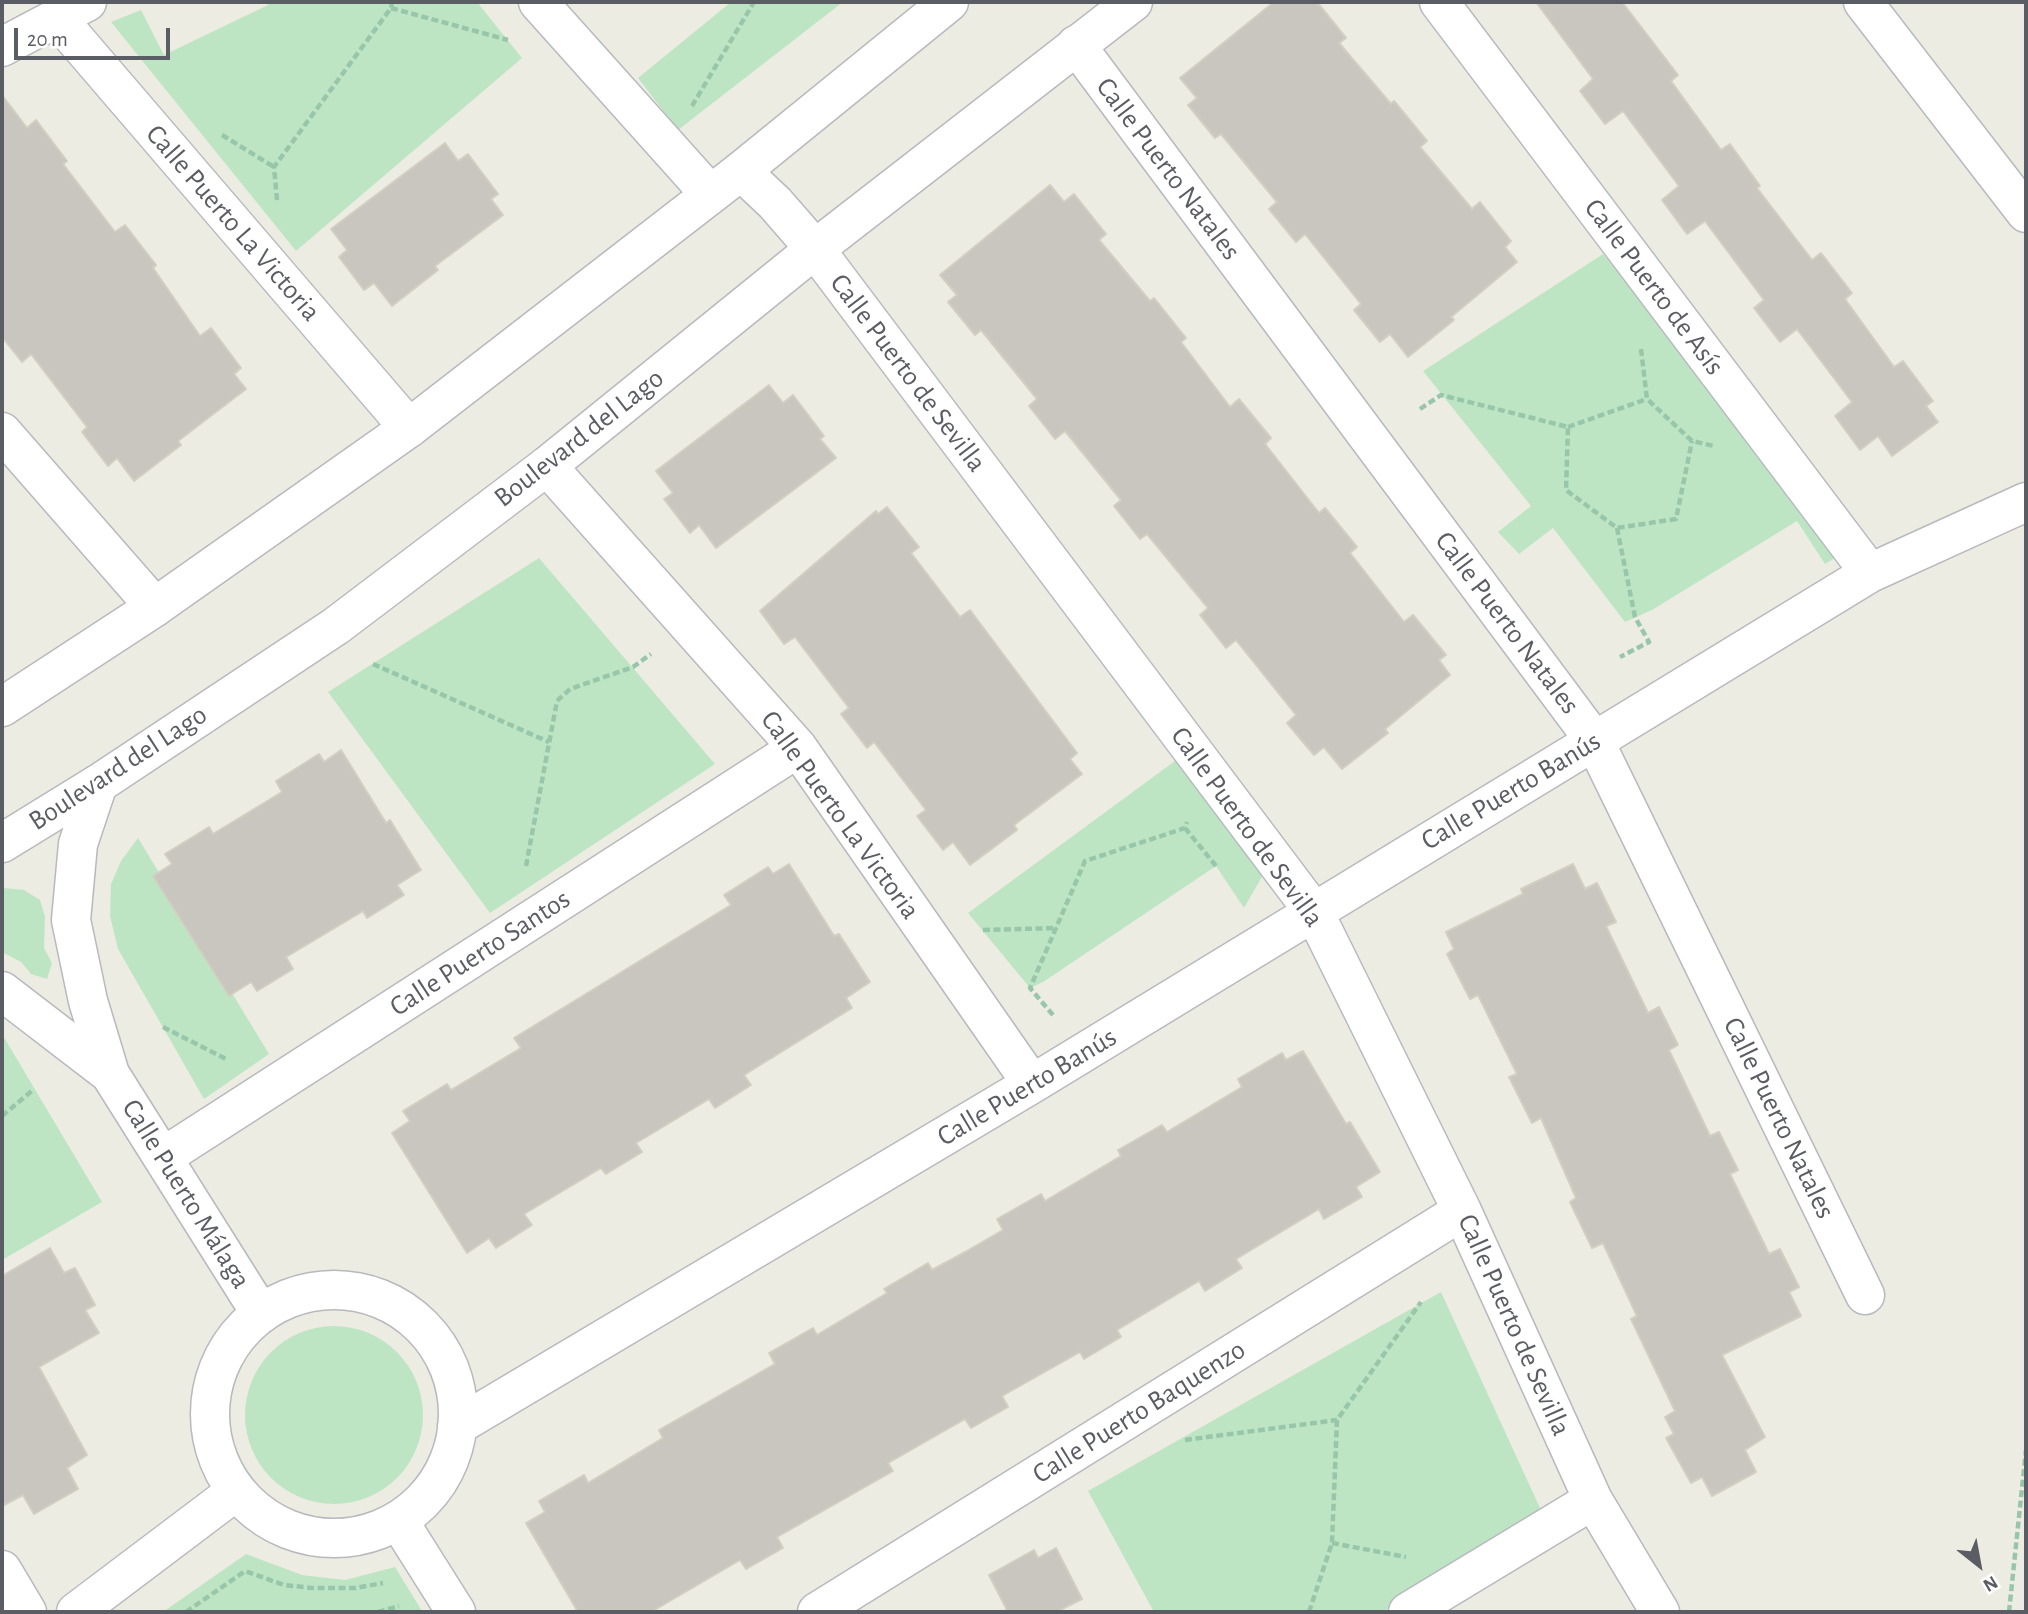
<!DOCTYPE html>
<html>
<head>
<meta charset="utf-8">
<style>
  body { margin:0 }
  #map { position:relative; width:2028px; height:1614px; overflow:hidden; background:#edece2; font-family:"Alegreya Sans",sans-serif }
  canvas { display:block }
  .frame { position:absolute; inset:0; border:4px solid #5a5d63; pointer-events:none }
  .north { position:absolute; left:1944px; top:1530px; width:70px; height:70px; -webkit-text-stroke:5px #fff; paint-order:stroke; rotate:149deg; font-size:19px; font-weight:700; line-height:28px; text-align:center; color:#5a5d63 }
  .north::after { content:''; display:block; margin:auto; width:24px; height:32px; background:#5a5d63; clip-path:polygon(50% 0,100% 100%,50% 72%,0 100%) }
  .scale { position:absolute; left:14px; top:28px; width:156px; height:32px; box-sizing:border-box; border:4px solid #5a5d63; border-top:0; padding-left:9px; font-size:21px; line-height:24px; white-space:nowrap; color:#5a5d63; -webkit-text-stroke:5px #fff; paint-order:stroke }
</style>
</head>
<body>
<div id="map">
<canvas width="2028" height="1614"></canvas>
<div class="frame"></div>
<div class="north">N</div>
<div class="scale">20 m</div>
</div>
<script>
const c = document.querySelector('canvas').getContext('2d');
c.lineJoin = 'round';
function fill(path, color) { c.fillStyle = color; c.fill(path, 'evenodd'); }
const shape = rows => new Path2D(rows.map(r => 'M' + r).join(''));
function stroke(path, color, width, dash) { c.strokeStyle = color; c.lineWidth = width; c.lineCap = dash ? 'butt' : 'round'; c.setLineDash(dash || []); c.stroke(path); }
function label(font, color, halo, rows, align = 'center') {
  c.font = font + ' "Alegreya Sans",sans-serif'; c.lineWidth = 6; c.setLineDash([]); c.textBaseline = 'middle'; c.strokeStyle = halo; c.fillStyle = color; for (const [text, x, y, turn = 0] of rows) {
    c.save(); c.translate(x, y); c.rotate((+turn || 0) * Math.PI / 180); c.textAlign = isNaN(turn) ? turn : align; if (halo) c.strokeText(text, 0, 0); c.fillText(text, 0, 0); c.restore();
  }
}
const green = shape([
  [267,2,477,2,522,58,296,251,111,22,141,10,164,55,268,5],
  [731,2,843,2,678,130,638,78],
  [1603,254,1767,457,1845,552,1825,564,1797,521,1652,610,1625,622,1553,528,1519,554,1498,532,1531,506,1423,371],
  [539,558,715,764,490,913,328,692],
  [1179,758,1263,875,1244,908,1216,866,1043,982,1030,988,968,913],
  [138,838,269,1054,204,1099,118,949,110,916,111,884,121,861],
  [4,888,24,890,40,900,45,917,44,948,52,963,47,979,31,974,21,962,2,952,2,889],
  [2,1034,102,1202,2,1260],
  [1441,1292,1545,1519,1382,1612,1154,1612,1088,1491],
  '245 1415a89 89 0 1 1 178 0a89 89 0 1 1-178 0Z',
  [246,1554,302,1575,345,1580,395,1567,422,1611,163,1612]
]);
const building = shape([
  [1274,2,1317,2,1346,38,1339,43,1391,104,1394,101,1427,141,1420,147,1472,209,1480,202,1511,241,1505,247,1517,262,1451,317,1454,320,1408,357,1390,334,1380,342,1354,310,1361,304,1305,234,1296,242,1269,209,1277,202,1221,134,1215,138,1188,105,1197,98,1180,78,1274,2],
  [1536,2,1622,2,1678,75,1671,81,1721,150,1730,144,1760,186,1757,188,1812,260,1821,253,1852,293,1845,299,1894,367,1903,361,1933,401,1926,406,1938,422,1892,456,1878,436,1860,450,1835,416,1852,402,1797,329,1780,342,1754,308,1764,300,1705,221,1687,234,1662,200,1679,186,1623,111,1605,124,1580,91,1593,79,1536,2],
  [2,95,27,128,36,120,67,161,63,164,115,232,125,225,156,265,153,268,200,336,211,328,241,368,234,374,246,389,178,441,181,445,134,481,117,458,108,466,82,432,87,427,31,354,22,362,2,337,2,95],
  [445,143,458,161,468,154,498,194,491,199,503,215,435,266,438,270,392,306,374,283,364,290,339,257,347,250,331,229,445,143],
  [1050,185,1064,202,1074,194,1106,234,1099,240,1150,301,1154,298,1186,338,1181,342,1230,407,1239,399,1271,438,1265,444,1319,513,1325,508,1357,547,1350,553,1404,622,1413,615,1446,655,1439,660,1450,675,1385,729,1388,733,1342,769,1324,747,1314,755,1287,723,1296,715,1236,640,1226,648,1200,615,1208,608,1147,534,1140,539,1114,506,1121,500,1065,431,1055,439,1029,406,1037,399,981,330,975,335,948,302,957,295,940,275,1050,185],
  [769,385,783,403,793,395,824,436,820,439,836,458,716,548,699,525,690,533,664,499,673,493,656,471,769,385],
  [887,507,919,547,911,553,960,617,970,610,1077,753,1070,759,1082,774,1014,825,1017,830,970,865,953,842,943,850,917,816,926,810,874,742,867,748,841,714,849,708,795,637,784,644,760,611,876,511,878,514,887,507],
  [341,750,386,823,390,820,421,870,397,885,404,895,367,918,363,911,286,957,293,969,257,991,251,982,229,996,153,876,172,864,165,854,209,827,213,834,282,792,276,781,319,754,324,762,341,750],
  [789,864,834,936,839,934,870,982,846,998,852,1008,744,1075,751,1085,715,1108,709,1099,636,1143,642,1152,606,1174,601,1168,524,1214,532,1225,496,1248,489,1238,467,1253,392,1133,410,1121,403,1111,447,1084,451,1090,521,1048,514,1038,731,905,724,895,768,867,773,874,789,864],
  [1573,864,1585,889,1597,883,1616,922,1606,926,1648,1013,1659,1007,1678,1045,1669,1050,1710,1136,1719,1132,1738,1170,1730,1174,1769,1254,1780,1249,1799,1287,1789,1292,1801,1316,1722,1355,1765,1437,1745,1450,1756,1472,1712,1496,1702,1477,1691,1483,1666,1438,1674,1434,1665,1417,1675,1411,1631,1319,1637,1316,1603,1243,1592,1248,1570,1202,1576,1198,1541,1118,1532,1123,1509,1077,1517,1074,1478,995,1470,999,1447,954,1454,949,1446,932,1523,894,1521,889,1573,864],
  [1303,1051,1346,1124,1350,1122,1380,1172,1356,1187,1362,1197,1324,1219,1319,1209,1236,1259,1242,1268,1205,1291,1199,1281,1117,1330,1121,1337,1084,1359,1080,1352,1002,1396,1008,1407,971,1428,965,1419,888,1463,893,1471,777,1537,783,1548,746,1569,740,1560,651,1612,578,1612,526,1523,545,1512,539,1501,584,1475,588,1483,663,1438,659,1430,775,1364,769,1353,813,1328,817,1335,887,1293,884,1289,928,1263,932,1270,967,1251,1003,1230,997,1219,1041,1194,1045,1201,1121,1156,1118,1150,1162,1125,1167,1132,1242,1087,1238,1079,1282,1053,1286,1060,1303,1051],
  [50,1248,64,1273,75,1268,95,1305,85,1310,99,1333,39,1367,87,1455,67,1468,78,1489,34,1514,23,1495,2,1506,2,1276,50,1248],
  [1056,1548,1082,1599,1056,1612,1008,1612,989,1575,1034,1550,1038,1558,1056,1548]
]);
const path = shape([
  [391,8,508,40],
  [692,106,754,2],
  [222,135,274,167],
  [277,200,274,167,391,8,392,2],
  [1641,349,1647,399,1692,441,1714,446],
  [1420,409,1441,395,1568,427,1566,490,1617,528,1676,519,1692,441],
  [1568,427,1647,399],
  [1617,528,1635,617,1649,642,1620,657],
  [373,664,549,742],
  [1185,828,1216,866],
  [526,866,557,701,570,689,633,667,651,654],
  [983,930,1057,928],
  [1053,1015,1030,988,1085,861,1185,828,1187,822],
  [163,1027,228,1060],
  [2,1116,34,1089],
  [1185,1440,1337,1420],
  [1332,1543,1406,1557],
  [186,1612,245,1571,284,1585,312,1588,355,1588,383,1583],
  [378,1612,399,1606],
  [1309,1612,1332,1543,1337,1420,1421,1302],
  [2009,1612,2026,1450]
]);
const minor = shape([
  [538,2,710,194],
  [1439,2,1870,573],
  [1863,2,2026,213],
  [57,18,409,428],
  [1076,45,1594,740,1865,1295],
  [2,47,87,2],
  [741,171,775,203,815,249,1314,912,1462,1211,1593,1500,1660,1612],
  [2,432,155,607],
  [547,466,798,748,1032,1084],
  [98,784,78,844,71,920,88,1001,110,1074,261,1314],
  [2,991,110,1074],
  [163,1157,798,748],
  '210 1414a124 124 0 1 1 248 0a124 124 0 1 1-248 0Z',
  [457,1426,1032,1084,1870,573,2026,502],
  [398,1520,456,1612],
  [2,1570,27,1612],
  [76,1612,235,1492],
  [817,1612,1462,1211],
  [1408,1612,1593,1500]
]);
const tertiary = shape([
  [2,707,155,607,409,428,741,171,949,2],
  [2,843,98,784,336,626,547,466,815,249,1133,2]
]);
const streetNames = [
  ["Calle Puerto Natales",1168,169,53],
  ["Calle Puerto La Victoria",233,223,49],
  ["Calle Puerto de Asís",1654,287,53],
  ["Calle Puerto de Sevilla",908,373,53],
  ["Boulevard del Lago",579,438,-38],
  ["Calle Puerto Natales",1507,623,53],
  ["Boulevard del Lago",118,768,-33],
  ["Calle Puerto Banús",1511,791,-31],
  ["Calle Puerto La Victoria",840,815,54],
  ["Calle Puerto de Sevilla",1247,827,54],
  ["Calle Puerto Santos",480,953,-33],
  ["Calle Puerto Banús",1027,1087,-31],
  ["Calle Puerto Natales",1779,1118,64],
  ["Calle Puerto Málaga",186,1194,58],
  ["Calle Puerto de Sevilla",1514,1325,66],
  ["Calle Puerto Baquenzo",1139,1412,-32]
];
fill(green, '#bee5c3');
fill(building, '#c8c6bf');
stroke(building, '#d2cfc0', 2);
stroke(minor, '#b7b9be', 41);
stroke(tertiary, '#b7b9be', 41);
stroke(path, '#97c6ab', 4.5, [7, 3.5]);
stroke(minor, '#fff', 38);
stroke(tertiary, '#fff', 38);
label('28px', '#5a5d63', '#fff', streetNames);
</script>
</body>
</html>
